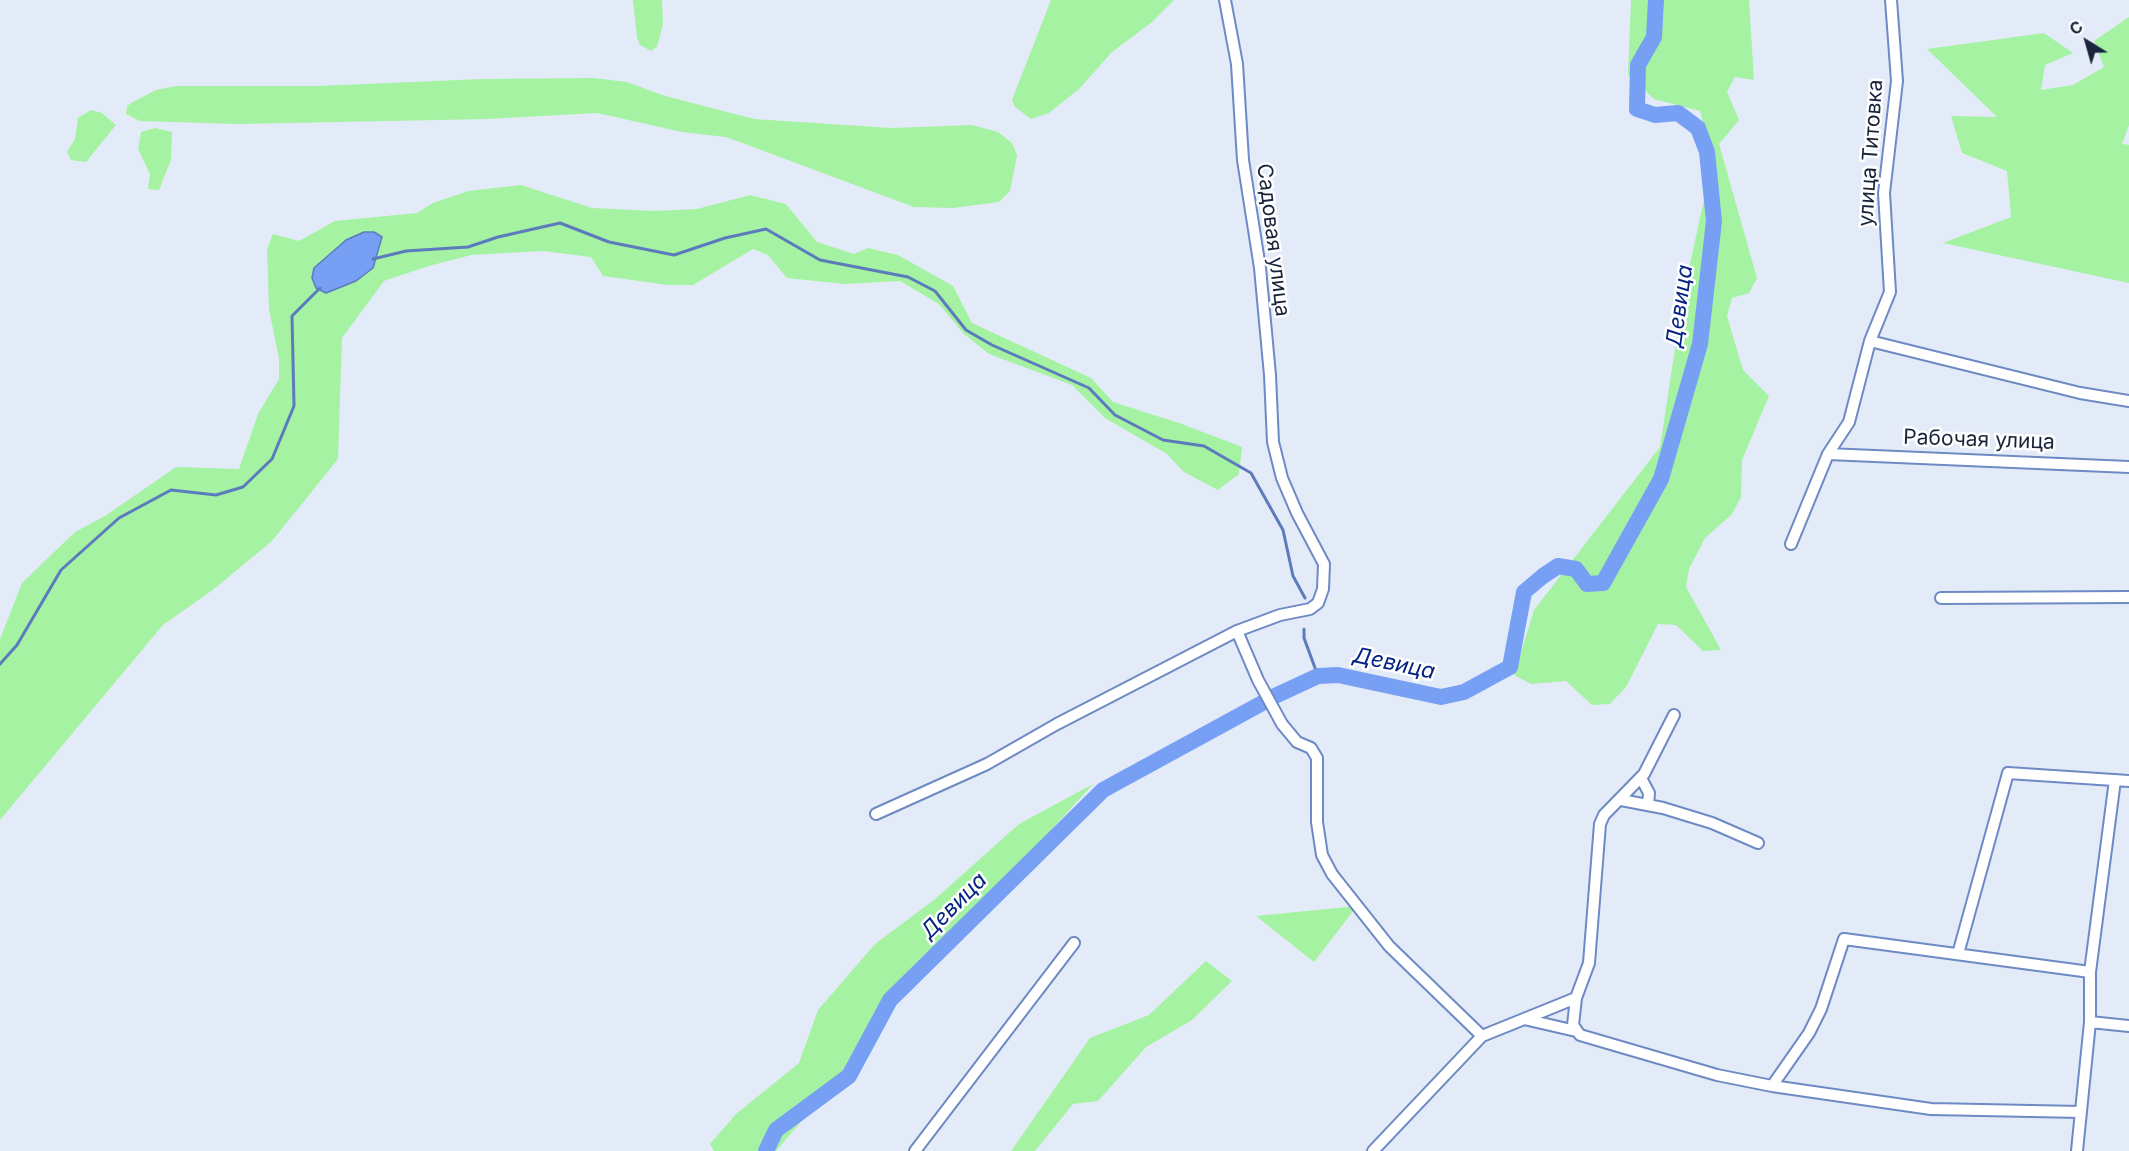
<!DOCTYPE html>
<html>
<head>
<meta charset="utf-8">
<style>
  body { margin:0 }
  #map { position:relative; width:2129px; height:1151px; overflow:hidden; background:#e4ebf8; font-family:Inter,sans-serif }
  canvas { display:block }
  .north { position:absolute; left:2057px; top:12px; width:60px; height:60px; -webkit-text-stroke:4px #fff; paint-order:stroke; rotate:323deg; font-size:16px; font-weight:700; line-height:24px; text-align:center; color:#19243b }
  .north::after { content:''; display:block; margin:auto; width:21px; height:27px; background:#19243b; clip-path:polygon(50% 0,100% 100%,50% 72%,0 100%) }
</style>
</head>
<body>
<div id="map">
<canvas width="2129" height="1151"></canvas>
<div class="north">С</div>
</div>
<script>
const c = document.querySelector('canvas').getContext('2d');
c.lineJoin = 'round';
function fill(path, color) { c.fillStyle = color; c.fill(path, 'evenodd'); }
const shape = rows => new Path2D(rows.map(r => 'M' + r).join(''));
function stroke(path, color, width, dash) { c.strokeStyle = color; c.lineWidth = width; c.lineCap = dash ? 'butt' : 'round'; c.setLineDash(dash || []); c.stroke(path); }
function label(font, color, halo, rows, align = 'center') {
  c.font = font + ' Inter,sans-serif'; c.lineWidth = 5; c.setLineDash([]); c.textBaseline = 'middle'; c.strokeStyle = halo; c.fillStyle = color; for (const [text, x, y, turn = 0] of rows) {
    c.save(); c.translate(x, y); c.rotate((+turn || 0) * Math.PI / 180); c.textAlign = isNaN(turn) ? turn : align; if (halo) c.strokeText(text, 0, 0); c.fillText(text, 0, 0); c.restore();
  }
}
const green = shape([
  [633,0,662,0,663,24,657,47,651,51,640,45,637,38],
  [1051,0,1174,0,1152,22,1112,52,1079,89,1049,113,1031,119,1015,107,1012,100],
  [1631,0,1749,0,1754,80,1735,77,1727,92,1739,120,1719,144,1757,278,1749,293,1732,298,1727,316,1743,370,1769,396,1742,460,1741,497,1732,514,1705,538,1689,569,1686,587,1721,650,1703,651,1676,625,1658,624,1626,687,1610,704,1592,705,1566,681,1531,684,1514,675,1534,610,1660,447,1683,296,1713,158,1700,111,1654,99,1628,75],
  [2129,17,2129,125,2122,144,2129,145,2129,283,1943,243,2011,217,2007,171,1962,153,1951,116,1997,117,1927,49,2044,33,2073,53,2045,65,2041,90,2073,85,2104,67,2094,41],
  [593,78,627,82,662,95,754,119,891,128,972,125,998,132,1012,143,1017,155,1010,191,999,202,953,208,914,207,726,137,682,132,597,113,488,119,238,124,140,121,126,114,127,106,133,102,156,90,176,86,319,86,482,79],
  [91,110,102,113,116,125,86,162,71,160,67,152,75,139,78,118],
  [155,128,172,132,171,160,159,190,148,189,150,174,138,149,141,132],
  [521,185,592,208,655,211,697,209,750,195,786,204,817,242,854,254,868,248,898,255,953,286,972,323,1091,378,1113,402,1179,423,1242,447,1239,474,1218,490,1184,472,1167,454,1105,418,1072,385,989,354,964,334,939,304,900,281,845,284,787,278,768,255,753,249,693,285,668,285,603,276,591,257,543,251,471,255,429,266,384,281,342,338,338,459,272,541,214,589,163,625,0,820,0,639,22,583,75,532,105,516,176,467,239,469,258,414,279,379,279,359,269,309,267,249,273,234,299,241,335,221,417,213,433,203,468,191],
  [1093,784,872,1026,837,1080,776,1151,714,1151,710,1144,736,1114,799,1063,818,1010,875,944,934,900,1019,824],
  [1357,906,1314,962,1256,916],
  [1206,961,1232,981,1192,1020,1146,1047,1098,1101,1073,1104,1035,1151,1011,1151,1090,1038,1149,1015]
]);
const water = shape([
  [364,232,374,232,382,237,373,268,356,281,326,293,316,288,312,278,314,268,346,240,364,232]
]);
const stream = shape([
  [373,259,406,251,468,247,498,237,560,223,609,242,674,255,725,238,766,229,820,260,908,277,935,291,966,330,992,345,1089,388,1115,415,1163,440,1204,446,1251,473,1283,530,1293,576,1305,598],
  [1304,629,1304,638,1318,676],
  [0,664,17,645,61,570,119,518,171,490,216,495,243,487,272,459,294,406,292,316,320,288]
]);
const river = shape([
  [766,1151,776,1130,849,1076,890,1000,1103,790,1277,695,1318,676,1338,675,1441,697,1464,692,1510,667,1524,592,1543,576,1558,566,1576,569,1587,584,1603,583,1661,479,1700,344,1714,221,1707,152,1698,128,1678,113,1655,115,1637,109,1638,65,1654,37,1656,0]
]);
const minor = shape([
  [1870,341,2080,393,2129,401],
  [1828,454,2129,467],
  [1791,544,1828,454,1849,422,1870,341,1890,292,1884,193,1897,81,1891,0],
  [1941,598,2129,597],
  [1237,631,1258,680,1282,724,1297,742,1311,748,1317,758,1317,822,1322,855,1332,874,1389,946,1482,1036],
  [1641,778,1649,793,1648,805],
  [1621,800,1663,808,1712,823,1758,843],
  [876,814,987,764,1057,724,1237,631,1280,615,1310,609,1318,603,1323,589,1324,564,1297,513,1282,478,1273,442,1270,375,1260,268,1243,160,1237,64,1225,0],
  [1958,954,2008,773,2129,781],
  [2090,972,2115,780],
  [1576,998,1573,1025,1580,1035,1717,1075,1772,1086,1931,1109,2081,1112],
  [1524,1019,1576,1031],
  [1772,1086,1809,1033,1821,1009,1844,939,2090,972,2090,1022,2129,1026],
  [915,1151,1074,943],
  [1373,1151,1482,1036,1576,998,1589,963,1600,824,1604,815,1644,774,1674,715],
  [2077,1151,2090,1022]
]);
const streetNames = [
  ["улица Титовка",1871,153,-86],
  ["Садовая улица",1273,240,83],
  ["Рабочая улица",1979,440,2]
];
const waterNames = [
  ["Девица",1680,306,-82],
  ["Девица",1394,664,12],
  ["Девица",954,906,-45]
];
fill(green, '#a4f2a2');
fill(water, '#77a0f5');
stroke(water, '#5b7bbd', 1.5);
stroke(stream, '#5b7bbd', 3);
stroke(river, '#77a0f5', 16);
stroke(minor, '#6e8ac4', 14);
stroke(minor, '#fff', 10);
label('21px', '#19243b', '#fff', streetNames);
label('italic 22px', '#032282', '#fff', waterNames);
</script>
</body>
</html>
